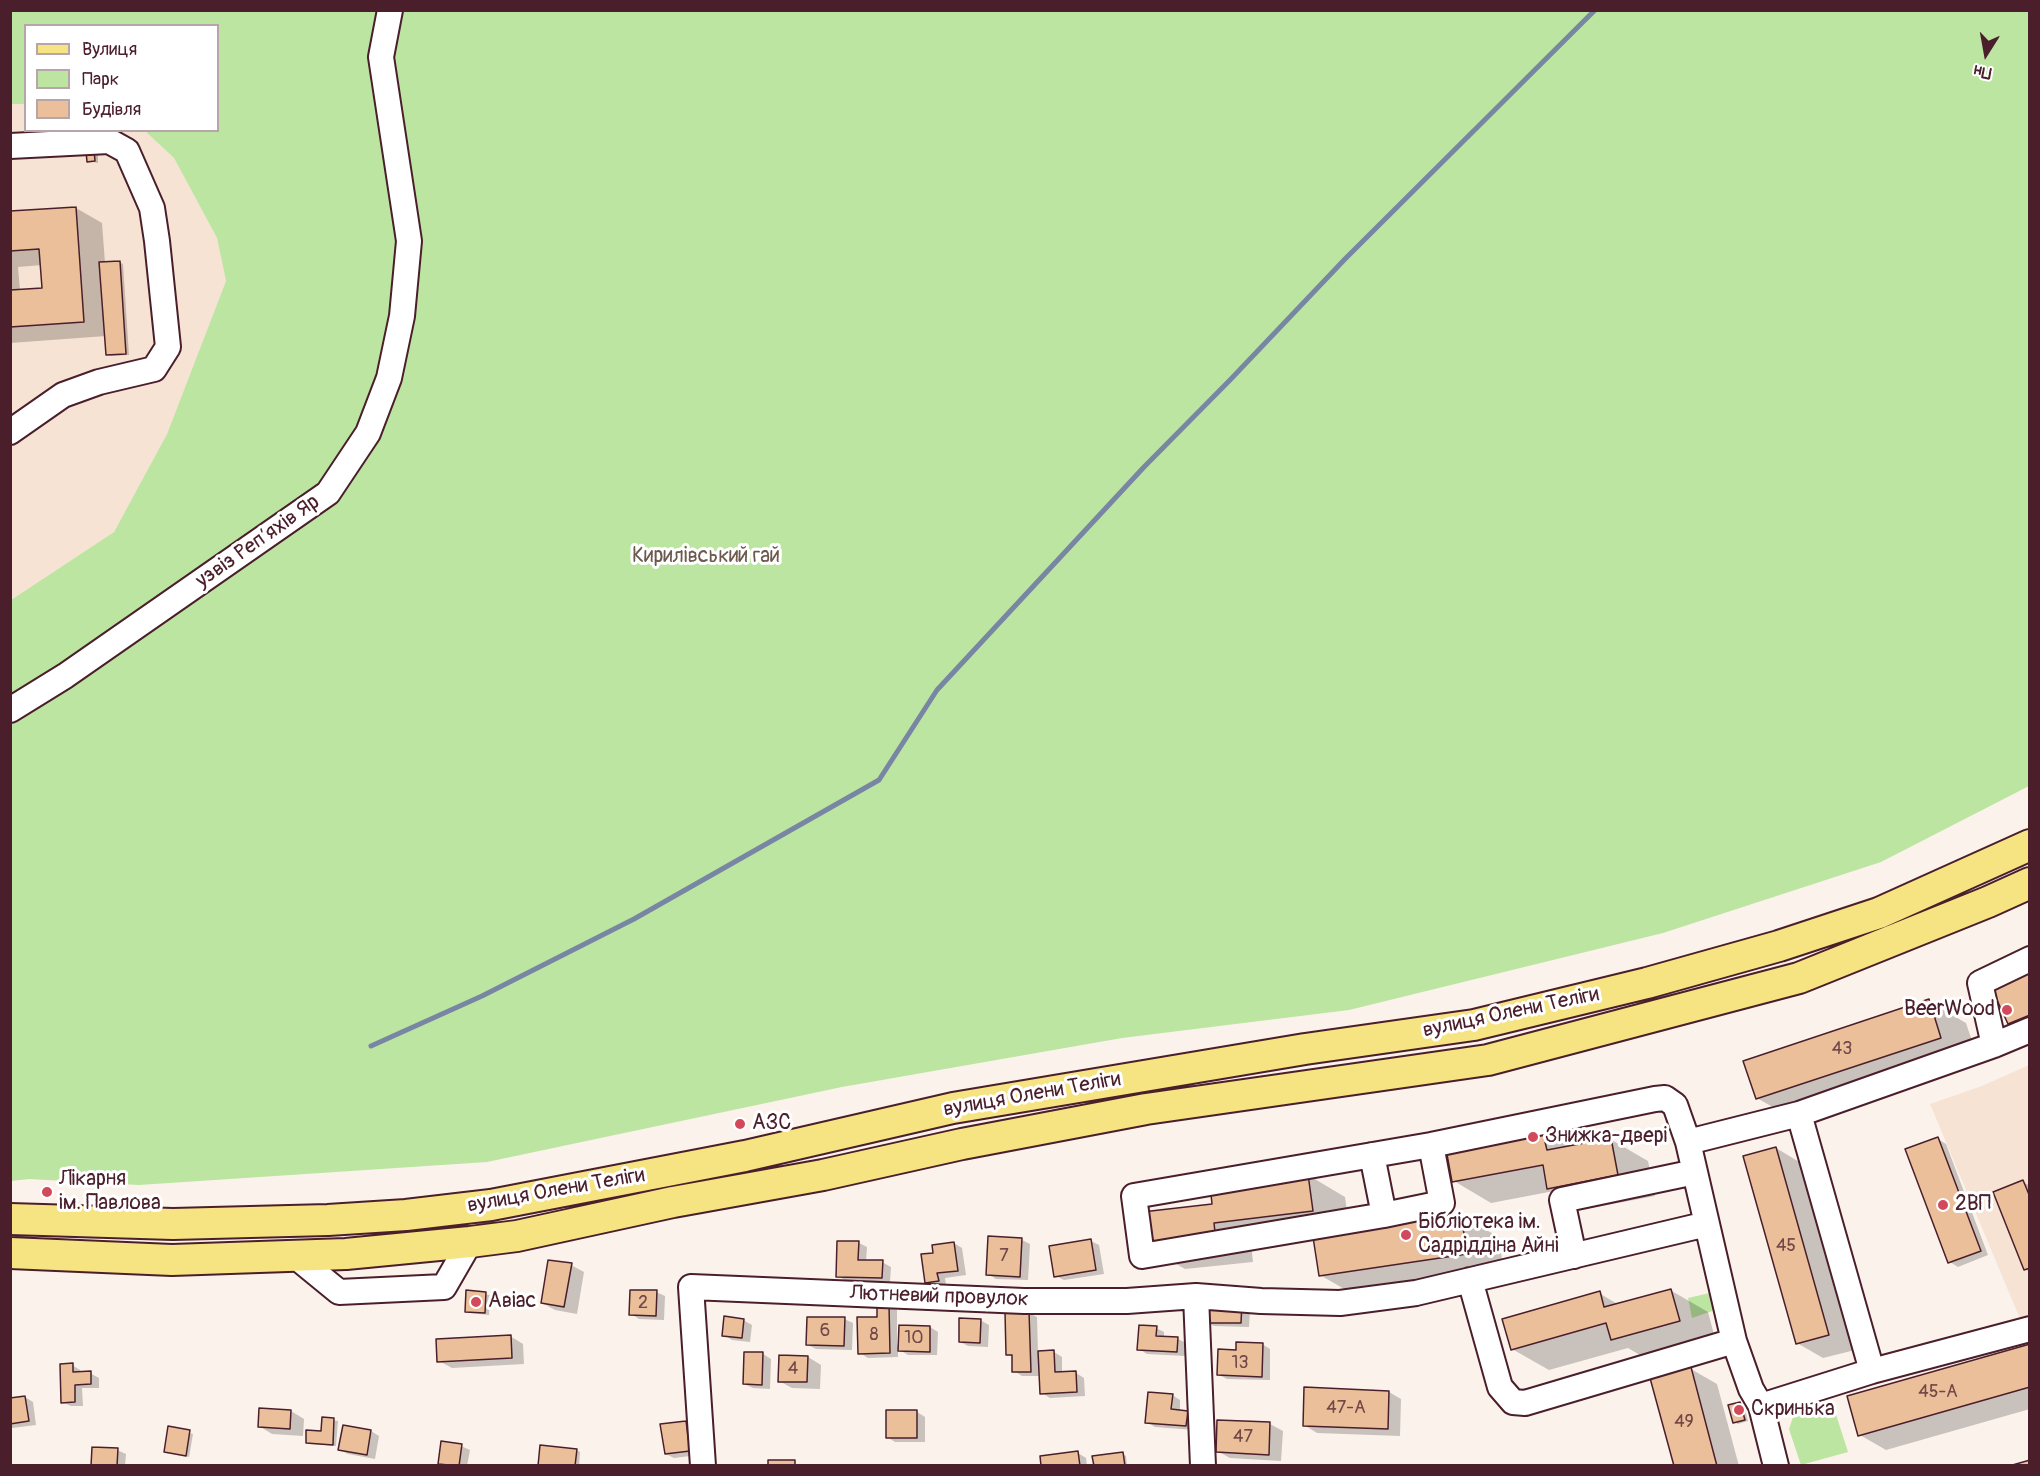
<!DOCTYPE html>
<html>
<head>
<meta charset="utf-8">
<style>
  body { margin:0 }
  #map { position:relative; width:2040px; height:1476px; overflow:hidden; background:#fbf2eb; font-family:Pangolin,sans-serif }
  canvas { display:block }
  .frame { position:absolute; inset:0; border:12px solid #4a1f2b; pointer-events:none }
  .legend { position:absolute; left:24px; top:24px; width:195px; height:108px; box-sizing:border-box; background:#fff; border:2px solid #b7a5aa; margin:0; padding:8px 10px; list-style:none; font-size:18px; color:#4a1f2b }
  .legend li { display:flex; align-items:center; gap:12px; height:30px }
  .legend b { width:30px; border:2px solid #b7a5aa }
  .north { position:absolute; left:1956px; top:24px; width:60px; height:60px; -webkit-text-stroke:4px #fff; paint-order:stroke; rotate:191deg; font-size:16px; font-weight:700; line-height:24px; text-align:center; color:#4a1f2b }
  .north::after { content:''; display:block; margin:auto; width:21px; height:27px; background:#4a1f2b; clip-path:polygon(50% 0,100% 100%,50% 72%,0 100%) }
</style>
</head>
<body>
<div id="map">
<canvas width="2040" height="1476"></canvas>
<div class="frame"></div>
<ul class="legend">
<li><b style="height:8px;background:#f6e381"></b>Вулиця</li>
<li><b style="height:16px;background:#bce5a1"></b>Парк</li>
<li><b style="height:16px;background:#ebbf9a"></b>Будівля</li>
</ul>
<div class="north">Пн</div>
</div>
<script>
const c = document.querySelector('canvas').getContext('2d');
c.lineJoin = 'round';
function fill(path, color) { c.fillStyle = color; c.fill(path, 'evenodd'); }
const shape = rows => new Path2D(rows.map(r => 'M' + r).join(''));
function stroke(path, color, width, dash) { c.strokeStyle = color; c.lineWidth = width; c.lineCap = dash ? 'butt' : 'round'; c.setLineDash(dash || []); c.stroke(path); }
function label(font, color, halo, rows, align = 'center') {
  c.font = font + ' Pangolin,sans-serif'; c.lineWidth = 6; c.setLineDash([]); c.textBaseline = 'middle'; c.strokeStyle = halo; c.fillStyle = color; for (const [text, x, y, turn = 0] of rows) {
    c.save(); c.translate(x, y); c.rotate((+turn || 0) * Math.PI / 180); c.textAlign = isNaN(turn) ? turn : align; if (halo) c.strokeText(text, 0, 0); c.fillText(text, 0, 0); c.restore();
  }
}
const built = shape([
  [10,104,25,104,26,130,145,131,174,158,217,238,226,281,167,434,114,532,11,600],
  [2029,1065,2029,1318,2021,1321,1930,1104,1982,1086]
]);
const green = shape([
  [11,11,2029,11,2029,786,1881,862,1663,933,1349,1010,1122,1038,842,1087,487,1162,139,1185,29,1179,11,1181,11,600,114,532,167,434,226,281,217,238,174,158,145,131,218,130,218,26,26,26,25,104,11,104],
  [1714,1292,1718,1309,1692,1318,1688,1298],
  [1832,1402,1848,1452,1801,1465,1789,1429,1794,1414]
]);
const shadow = shape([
  [94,152,98,154,98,163,88,161],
  [76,208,102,223,105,263,119,262,123,264,129,355,111,356,107,354,106,336,10,343,10,213],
  [42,265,44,290,20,291,18,267],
  [2030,971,2030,1035,2009,1023],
  [1928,1001,1966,1023,1978,1059,1795,1120,1757,1098],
  [1542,1131,1570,1147,1610,1139,1648,1161,1655,1196,1586,1209,1554,1191,1491,1203,1454,1181],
  [1938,1139,1946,1144,1988,1255,1958,1267,1950,1262],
  [1776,1148,1801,1163,1855,1350,1823,1358,1797,1343],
  [1308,1175,1345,1197,1350,1233,1461,1216,1499,1237,1504,1275,1358,1297,1320,1275,1315,1236,1251,1244,1253,1262,1185,1269,1148,1248,1214,1206],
  [2023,1182,2030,1186,2030,1272,2025,1269],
  [1022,1240,1030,1244,1028,1280,996,1279,988,1274],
  [1091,1241,1099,1245,1104,1274,1064,1280,1056,1276],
  [859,1243,867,1247,866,1262,882,1262,891,1267,890,1282,846,1281,838,1276],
  [954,1243,962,1248,966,1275,945,1278,946,1285,935,1287,926,1282,935,1254],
  [571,1265,584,1272,577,1314,555,1310,542,1303],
  [1670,1290,1708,1312,1716,1342,1650,1361,1628,1348,1549,1370,1512,1349,1599,1293,1619,1305],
  [467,1292,490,1295,489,1315,470,1313,466,1311],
  [656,1292,665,1296,664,1320,639,1319,631,1314],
  [888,1306,897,1310,897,1345,930,1327,938,1332,937,1355,908,1355,898,1349,898,1357,868,1358,860,1353,879,1318],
  [1250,1309,1249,1327,1214,1326,1206,1322],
  [1029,1313,1037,1317,1038,1353,1054,1352,1062,1357,1062,1373,1076,1373,1084,1378,1085,1396,1050,1398,1042,1393,1041,1376,1022,1376,1014,1371,1014,1357,1007,1354],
  [844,1319,853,1323,852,1350,816,1349,808,1345],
  [743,1320,752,1325,750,1342,732,1340,724,1335],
  [980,1320,989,1325,988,1347,968,1346,960,1342],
  [1156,1328,1164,1332,1164,1338,1178,1339,1186,1343,1185,1356,1147,1354,1139,1349],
  [510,1336,523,1344,524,1364,452,1368,439,1361],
  [1262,1344,1270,1349,1270,1380,1227,1379,1219,1375,1238,1351],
  [2030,1346,2030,1409,1886,1450,1860,1435],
  [763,1354,771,1359,770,1389,753,1388,744,1384],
  [808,1357,821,1365,820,1389,792,1388,779,1381],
  [72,1365,80,1370,80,1373,90,1373,99,1378,99,1388,82,1388,83,1406,71,1406,62,1402],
  [1691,1369,1717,1384,1739,1466,1675,1466],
  [1389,1392,1401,1399,1400,1436,1317,1433,1304,1425],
  [1172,1395,1180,1400,1180,1412,1187,1412,1195,1417,1194,1430,1155,1427,1147,1422],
  [25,1397,33,1402,36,1425,12,1428,10,1427,10,1399],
  [1740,1404,1744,1406,1748,1421,1738,1424,1734,1422],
  [260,1409,291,1411,304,1419,303,1436,272,1434,259,1426],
  [917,1412,925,1417,925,1442,895,1442,887,1437],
  [324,1419,338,1421,336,1446,311,1444,307,1442,323,1433],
  [1219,1421,1270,1424,1283,1431,1281,1461,1230,1458,1217,1451],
  [686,1422,694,1427,698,1455,674,1458,666,1454],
  [344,1427,371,1431,379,1436,375,1459,348,1454,340,1450],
  [169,1428,193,1434,189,1457,165,1451],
  [461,1446,470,1450,467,1466,443,1466,440,1463],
  [117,1450,126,1454,125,1466,92,1466],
  [576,1450,580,1452,579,1466,540,1466],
  [1078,1453,1086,1458,1087,1466,1043,1466],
  [1123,1454,1126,1456,1127,1466,1095,1466]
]);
const stream = shape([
  [371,1046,482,996,634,919,879,780,937,690,1144,467,1230,380,1345,259,1595,10]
]);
const building = shape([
  [94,150,95,161,87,162,86,151,94,150],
  [76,207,84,322,10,327,10,290,42,288,39,249,10,251,10,211,76,207],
  [120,261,126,354,106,355,99,262,120,261],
  [2030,970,2030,1015,2008,1024,1991,987,2030,970],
  [1929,999,1941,1038,1756,1099,1743,1061,1929,999],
  [1542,1130,1547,1150,1611,1138,1618,1175,1547,1189,1543,1165,1452,1182,1446,1149,1542,1130],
  [1938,1137,1981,1251,1948,1263,1905,1149,1938,1137],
  [1776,1147,1829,1335,1796,1344,1743,1156,1776,1147],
  [1308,1174,1313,1211,1214,1223,1216,1241,1147,1249,1142,1212,1212,1204,1210,1185,1308,1174],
  [2023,1180,2030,1197,2030,1268,2024,1270,1993,1192,2023,1180],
  [1461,1214,1467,1254,1319,1276,1313,1237,1461,1214],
  [988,1236,1022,1238,1020,1277,986,1275,988,1236],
  [1091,1239,1096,1270,1054,1277,1049,1246,1091,1239],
  [837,1241,859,1241,858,1260,883,1260,882,1278,836,1277,837,1241],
  [954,1242,958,1271,937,1273,939,1281,925,1283,921,1254,933,1253,932,1245,954,1242],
  [548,1260,572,1263,564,1307,541,1303,548,1260],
  [1671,1289,1680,1321,1611,1340,1606,1323,1511,1350,1502,1319,1600,1291,1604,1307,1671,1289],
  [466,1290,486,1292,485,1313,465,1312,466,1290],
  [630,1290,657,1290,656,1316,629,1315,630,1290],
  [1205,1302,1242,1303,1241,1323,1204,1323,1205,1302],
  [889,1304,890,1353,858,1354,857,1317,877,1317,877,1305,889,1304],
  [1029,1311,1031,1372,1012,1372,1012,1355,1006,1355,1005,1312,1029,1311],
  [724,1316,744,1319,742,1338,722,1336,724,1316],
  [807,1317,845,1317,844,1346,806,1345,807,1317],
  [959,1318,981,1319,980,1343,959,1342,959,1318],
  [899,1325,930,1326,930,1352,898,1351,899,1325],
  [1139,1325,1157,1326,1156,1336,1178,1337,1177,1352,1137,1350,1139,1325],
  [511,1335,512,1358,437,1362,436,1339,511,1335],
  [1236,1342,1263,1343,1262,1377,1217,1375,1218,1349,1236,1350,1236,1342],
  [2030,1344,2030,1387,1858,1436,1847,1396,2030,1344],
  [1054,1350,1055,1372,1076,1371,1077,1392,1040,1394,1038,1351,1054,1350],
  [744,1352,763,1352,762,1385,743,1384,744,1352],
  [779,1355,808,1356,807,1382,778,1382,779,1355],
  [73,1363,73,1372,91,1371,91,1384,75,1385,75,1402,61,1403,60,1364,73,1363],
  [1691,1367,1717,1466,1674,1466,1650,1378,1691,1367],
  [1304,1387,1389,1391,1388,1429,1303,1426,1304,1387],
  [1148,1392,1173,1394,1171,1409,1188,1411,1186,1426,1145,1423,1148,1392],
  [25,1396,29,1421,10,1424,10,1398,25,1396],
  [1740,1402,1745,1420,1733,1423,1728,1405,1740,1402],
  [259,1408,291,1410,290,1429,258,1427,259,1408],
  [886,1410,917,1410,917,1438,886,1438,886,1410],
  [322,1417,334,1418,333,1445,306,1443,306,1430,321,1431,322,1417],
  [1217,1420,1270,1422,1269,1455,1216,1452,1217,1420],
  [686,1421,690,1451,665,1454,660,1424,686,1421],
  [343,1425,371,1430,367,1455,338,1450,343,1425],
  [168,1426,190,1430,186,1456,164,1452,168,1426],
  [441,1441,462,1444,459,1466,438,1464,441,1441],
  [540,1445,577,1449,575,1466,538,1466,540,1445],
  [92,1447,118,1448,117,1466,91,1466,92,1447],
  [1078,1451,1080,1466,1041,1466,1040,1456,1078,1451],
  [1123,1452,1125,1466,1094,1466,1092,1456,1123,1452],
  [768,1460,795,1460,795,1466,768,1466,768,1460],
  [2030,1460,2030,1466,2009,1466,2030,1460]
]);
const minor = shape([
  [10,146,109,141,127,151,152,208,157,241,168,347,154,369,99,382,63,395,10,432],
  [10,710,65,676,328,493,368,433,389,378,402,316,409,241,381,57,390,10],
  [1994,1045,1980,983,2030,959],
  [1799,1114,1872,1371],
  [1372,1155,1384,1215,1142,1256,1134,1196,1431,1145,1655,1099,1665,1098,1675,1105,1688,1142],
  [1384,1215,1442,1203,1431,1145],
  [295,1256,339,1292,444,1287,470,1242],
  [1574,1256,1562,1200,1695,1172],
  [1470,1280,1500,1387,1513,1402,1525,1403,1734,1341],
  [1196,1296,1261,1301,1340,1303,1416,1293,1707,1224],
  [1761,1406,1872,1371,2030,1329],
  [703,1466,691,1287,1024,1301,1127,1301,1196,1296,1203,1466],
  [1776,1466,1761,1406,1751,1389,1734,1341,1688,1142,1799,1114,1994,1045,2030,1030]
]);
const major = shape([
  [10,1219,173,1224,328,1220,406,1215,491,1205,745,1156,953,1108,1305,1049,1474,1025,1647,983,1779,946,1879,913,2030,845],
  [10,1253,172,1260,346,1254,470,1242,517,1236,673,1202,823,1175,962,1144,1146,1109,1488,1060,1799,978,1988,902,2030,883]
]);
const markers = [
  [2007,1010,6,"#d1495b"],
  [740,1124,6,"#d1495b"],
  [1533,1137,6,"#d1495b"],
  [47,1192,6,"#d1495b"],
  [1943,1205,6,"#d1495b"],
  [1406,1235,6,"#d1495b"],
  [476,1302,6,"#d1495b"],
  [1739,1410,6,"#d1495b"]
];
const numberNames = [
  ["43",1842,1049],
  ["45",1786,1246],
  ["7",1004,1256],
  ["2",643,1303],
  ["6",825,1331],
  ["8",874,1335],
  ["10",914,1338],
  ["13",1240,1363],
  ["4",793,1369],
  ["45-А",1938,1392],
  ["47-А",1346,1408],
  ["49",1684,1422],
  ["47",1243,1437]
];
const streetNames = [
  ["узвіз Репʼяхів Яр",258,542,-35],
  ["вулиця Олени Теліги",1511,1013,-12],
  ["вулиця Олени Теліги",1032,1095,-10],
  ["вулиця Олени Теліги",556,1191,-10],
  ["Лютневий провулок",939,1297,2]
];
const parkNames = [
  ["Кирилівський гай",706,557]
];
const poiNames = [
  ["BeerWood",1995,1010,"right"],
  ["АЗС",752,1124],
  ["Знижка-двері",1545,1137],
  ["Лікарня",59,1180],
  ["ім. Павлова",59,1204],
  ["2ВП",1955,1205],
  ["Бібліотека ім.",1418,1223],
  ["Садріддіна Айні",1418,1247],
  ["Авіас",488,1302],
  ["Скринька",1751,1410]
];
fill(built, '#f6e3d3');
fill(green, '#bce5a1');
fill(shadow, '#0003');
stroke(stream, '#7886a4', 5);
fill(building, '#ebbf9a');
stroke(building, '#4a1f2b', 1.5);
stroke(minor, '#4a1f2b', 28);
stroke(major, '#4a1f2b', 34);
stroke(minor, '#fff', 24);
stroke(major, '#f6e381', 30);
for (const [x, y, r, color] of markers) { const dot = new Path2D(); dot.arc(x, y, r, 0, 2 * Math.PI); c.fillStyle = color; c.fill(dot); stroke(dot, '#fff', 2); }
label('18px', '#724747', null, numberNames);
label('21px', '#4a1f2b', '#fff', streetNames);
label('21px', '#6c5a4e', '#fff', parkNames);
label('21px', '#4a1f2b', '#fff', poiNames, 'left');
</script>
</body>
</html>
